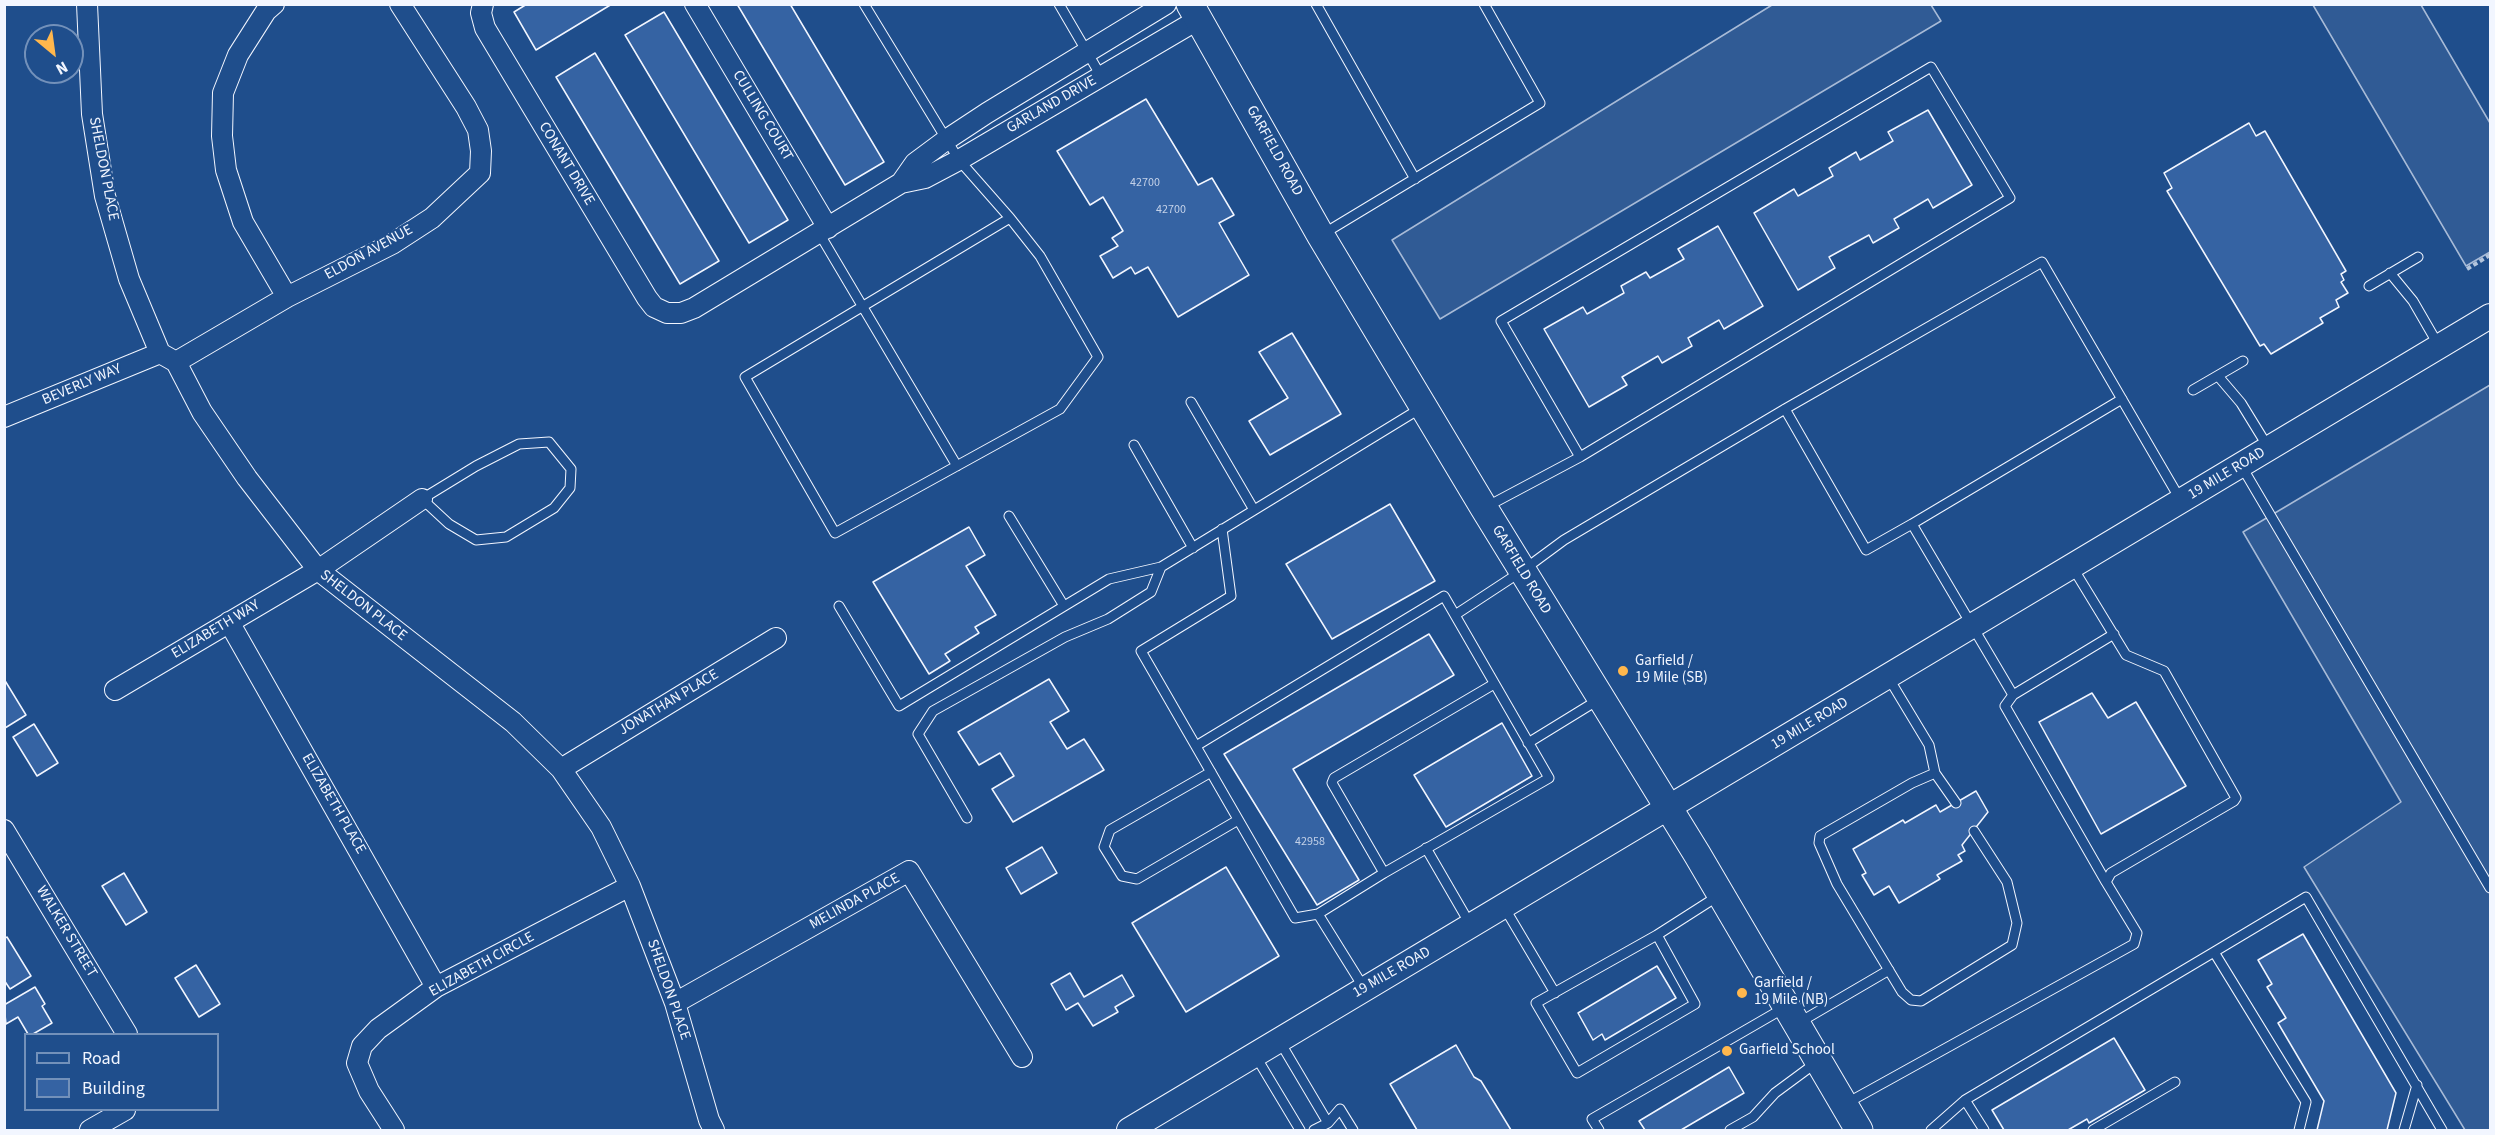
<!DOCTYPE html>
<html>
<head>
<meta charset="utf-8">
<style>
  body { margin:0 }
  #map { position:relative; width:2495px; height:1135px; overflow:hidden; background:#1f4e8c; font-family:"Source Sans 3",sans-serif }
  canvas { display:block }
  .frame { position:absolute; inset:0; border:6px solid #f2f6ff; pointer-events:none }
  .legend { position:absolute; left:24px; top:1033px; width:195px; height:78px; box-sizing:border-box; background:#1f4e8c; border:2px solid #7391ba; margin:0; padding:8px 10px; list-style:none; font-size:18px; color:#f2f6ff }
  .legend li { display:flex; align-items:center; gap:12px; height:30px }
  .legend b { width:30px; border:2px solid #7391ba }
  .north { position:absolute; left:24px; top:24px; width:60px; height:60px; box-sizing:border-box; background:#1f4e8c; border:2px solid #7391ba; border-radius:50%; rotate:151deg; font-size:16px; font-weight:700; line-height:24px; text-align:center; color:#f2f6ff }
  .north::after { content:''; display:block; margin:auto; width:21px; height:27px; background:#ffb74d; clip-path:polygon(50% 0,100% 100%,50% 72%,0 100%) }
</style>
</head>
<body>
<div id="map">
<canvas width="2495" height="1135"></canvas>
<div class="frame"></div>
<ul class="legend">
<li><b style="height:8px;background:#1f4e8c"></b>Road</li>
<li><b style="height:16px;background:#3563a3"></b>Building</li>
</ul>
<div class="north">N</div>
</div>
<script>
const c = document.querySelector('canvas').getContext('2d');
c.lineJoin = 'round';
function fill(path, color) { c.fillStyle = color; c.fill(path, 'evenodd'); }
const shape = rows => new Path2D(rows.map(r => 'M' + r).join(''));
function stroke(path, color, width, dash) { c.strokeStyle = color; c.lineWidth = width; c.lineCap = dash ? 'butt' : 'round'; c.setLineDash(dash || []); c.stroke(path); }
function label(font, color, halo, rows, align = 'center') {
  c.font = font + ' "Source Sans 3",sans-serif'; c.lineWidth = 4.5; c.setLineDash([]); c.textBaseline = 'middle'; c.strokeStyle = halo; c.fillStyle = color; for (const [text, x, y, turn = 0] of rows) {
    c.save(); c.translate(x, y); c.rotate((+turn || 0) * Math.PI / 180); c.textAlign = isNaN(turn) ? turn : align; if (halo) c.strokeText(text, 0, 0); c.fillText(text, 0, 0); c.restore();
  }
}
const built = shape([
  [1772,5,1931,5,1941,21,1440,319,1392,240,1772,5],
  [2313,5,2421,5,2490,123,2490,252,2466,266,2313,5],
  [2490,385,2490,1130,2465,1130,2304,867,2401,802,2243,532,2490,385]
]);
const building = shape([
  [527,4,612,4,536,50,514,12,527,4],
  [737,4,790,4,884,162,845,185,737,4],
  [664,12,788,220,749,243,625,35,664,12],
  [595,53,719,261,680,284,556,77,595,53],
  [1146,99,1198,185,1212,178,1234,215,1219,223,1249,275,1178,317,1148,267,1135,274,1131,267,1113,278,1100,256,1118,246,1112,238,1123,231,1103,197,1090,205,1057,151,1146,99],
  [1928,110,1972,185,1933,208,1928,199,1894,219,1899,228,1873,243,1869,235,1829,257,1835,268,1798,290,1754,213,1794,189,1798,196,1833,176,1829,168,1856,152,1860,160,1893,141,1888,132,1928,110],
  [2249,123,2256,136,2265,131,2346,271,2341,274,2344,280,2341,282,2348,293,2336,300,2339,307,2320,318,2323,323,2271,354,2264,344,2260,346,2167,191,2172,188,2164,173,2249,123],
  [1718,226,1763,306,1724,329,1719,320,1688,338,1692,346,1662,363,1658,356,1622,377,1627,385,1589,407,1544,329,1583,307,1587,314,1624,293,1621,286,1646,272,1650,278,1684,259,1678,249,1718,226],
  [1292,333,1341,414,1270,455,1249,421,1288,398,1259,352,1292,333],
  [1390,504,1435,581,1332,639,1286,564,1390,504],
  [969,527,985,555,966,566,996,615,975,627,979,633,945,654,950,661,929,674,873,582,969,527],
  [1429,634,1454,675,1293,769,1359,880,1317,905,1224,754,1429,634],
  [4,679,26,715,5,728,4,727,4,679],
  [1049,679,1069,711,1050,722,1067,749,1084,739,1104,770,1013,822,992,789,1014,776,1000,753,979,765,958,732,1049,679],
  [2092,693,2108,718,2136,702,2186,786,2101,834,2039,722,2092,693],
  [1502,723,1532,776,1446,827,1414,775,1502,723],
  [34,724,58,763,37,776,13,737,34,724],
  [1976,791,1988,812,1962,845,1965,851,1958,855,1962,861,1937,875,1940,879,1899,903,1889,886,1874,895,1862,875,1866,873,1853,849,1903,820,1905,823,1936,805,1940,812,1976,791],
  [1042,847,1057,873,1021,894,1006,868,1042,847],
  [1226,867,1279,956,1186,1012,1132,923,1226,867],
  [124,873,147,912,126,925,102,886,124,873],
  [2303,934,2396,1093,2387,1130,2317,1130,2324,1101,2278,1023,2286,1018,2267,987,2272,984,2258,960,2303,934],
  [7,937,31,976,10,989,4,980,4,939,7,937],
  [196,965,220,1004,199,1017,175,978,196,965],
  [1657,966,1676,998,1605,1040,1602,1034,1593,1040,1578,1013,1657,966],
  [1070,973,1084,997,1122,975,1134,996,1115,1007,1118,1012,1093,1026,1078,1003,1066,1010,1051,984,1070,973],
  [35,987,45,1004,42,1006,52,1023,33,1034,28,1034,18,1017,6,1024,4,1005,35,987],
  [2114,1038,2145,1090,2089,1123,2087,1119,2068,1130,2004,1130,1992,1110,2114,1038],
  [1456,1045,1474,1077,1481,1081,1511,1130,1417,1130,1390,1084,1456,1045],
  [1729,1067,1744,1093,1681,1130,1645,1130,1639,1121,1729,1067]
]);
const path = shape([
  [2467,269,2490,255]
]);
const service = shape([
  [864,4,959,160,1010,218,1040,256,1098,357,1060,409,835,533,745,377,1010,218],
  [1059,4,1101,76],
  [1316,4,1415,179],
  [819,233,957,466],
  [1323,234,1540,103,1484,4],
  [2390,273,2413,301,2439,346],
  [2369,286,2418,257],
  [2218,376,2241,403,2268,447],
  [2193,390,2243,361],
  [1191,402,1254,510],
  [1785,409,1866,550,1912,524],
  [549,442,571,469,570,488,554,508,506,537,476,540,449,524,422,499,476,466,519,444,549,442],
  [1134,445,1193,548],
  [2242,467,2490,888],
  [1486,507,1580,457,2010,198,1931,67,1501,321,1580,457],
  [1009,516,1064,606],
  [1222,529,1231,596,1141,651,1295,918,1318,914,1364,988],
  [839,606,899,706,1109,579,1161,567,1421,408],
  [1455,615,1522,571,1564,540,1785,409,2042,262,2180,499],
  [1888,677,1929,745,1935,773,1912,783,1820,836,1819,843,1837,884,1902,992,1911,1000,1921,1001,2012,945,2017,923,2007,882,1974,831],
  [2013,695,2114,634],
  [1528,743,1598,700],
  [1196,746,1444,596,1549,778,1384,873,1318,914],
  [1211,772,1110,830,1104,847,1122,876,1137,879,1238,820],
  [1935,773,1956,803],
  [967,818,918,734,933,711,1065,637,1108,619,1151,592,1161,567],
  [1426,848,1470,924],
  [1384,873,1332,783,1334,778,1494,684],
  [2106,882,2005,706,2013,695,1912,524,2122,399],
  [1504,907,1555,993],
  [1657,935,1695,1004,1577,1073,1536,1003,1657,935],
  [1657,935,1718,896],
  [2214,952,2306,897,2442,1130],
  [1800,1022,1889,970],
  [1280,1042,1328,1123],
  [1255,1055,1300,1130],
  [1965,1100,1984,1130],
  [1847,1103,2134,944,2137,933,2106,882,2111,873,2234,801,2236,798,2164,671,2126,655,2073,568],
  [1314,1130,1328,1123,1340,1109,1353,1130],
  [1599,1130,1592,1119,1784,1008],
  [1730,1130,1753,1117,1775,1093,1817,1062],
  [1931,1130,1965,1100,2214,952,2306,1102,2299,1130],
  [2093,1130,2175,1082],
  [2404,1130,2417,1085]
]);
const minor = shape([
  [87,4,92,114,105,196,129,279,160,353,176,362,202,412,247,478,318,570,513,722,561,769,601,827,630,886,675,1003,709,1120,714,1130],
  [274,4,266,11,238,55,223,93,222,136,226,170,243,222,287,297],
  [483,4,481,13,485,28,647,298,654,307,667,313,681,313,694,308,901,183,925,178,959,160,1199,19],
  [695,4,828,228],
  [901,183,915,163,946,140,987,113,1166,4],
  [176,362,287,297,392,244,432,218,480,173,481,151,478,130,466,107,400,4],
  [4,417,160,353],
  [229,622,436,987],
  [115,690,318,570,422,499],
  [561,769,776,638],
  [4,830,127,1034],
  [675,1003,909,871,1022,1057],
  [90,1130,125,1110],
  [394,1130,369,1091,357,1063,362,1046,378,1029,436,987,630,886]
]);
const tertiary = shape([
  [1129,1130,2490,316]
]);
const secondary = shape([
  [1190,4,1321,236,1484,508,1697,854,1859,1130]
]);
const markers = [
  [1623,671,6,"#ffb74d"],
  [1742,993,6,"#ffb74d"],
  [1727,1051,6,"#ffb74d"]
];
const numberNames = [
  ["42700",1145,183],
  ["42700",1171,210],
  ["42958",1310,842]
];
const streetNames = [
  ["GARLAND DRIVE",1052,105,-30],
  ["CULLING COURT",762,116,59],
  ["GARFIELD ROAD",1274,151,61],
  ["CONANT DRIVE",566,164,59],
  ["SHELDON PLACE",103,169,79],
  ["ELDON AVENUE",369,253,-29],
  ["BEVERLY WAY",82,385,-23],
  ["19 MILE ROAD",2227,474,-31],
  ["GARFIELD ROAD",1521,570,59],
  ["SHELDON PLACE",363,606,38],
  ["ELIZABETH WAY",216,630,-31],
  ["JONATHAN PLACE",669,703,-31],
  ["19 MILE ROAD",1810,724,-31],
  ["ELIZABETH PLACE",333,804,60],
  ["MELINDA PLACE",855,902,-29],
  ["WALKER STREET",66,932,59],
  ["ELIZABETH CIRCLE",482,965,-29],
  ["19 MILE ROAD",1392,973,-30],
  ["SHELDON PLACE",668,990,71]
];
const poiNames = [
  ["Garfield /",1635,662],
  ["19 Mile (SB)",1635,679],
  ["Garfield /",1754,984],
  ["19 Mile (NB)",1754,1001],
  ["Garfield School",1739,1051]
];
fill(built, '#305b95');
stroke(built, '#a8bbd7', 1.5);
fill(building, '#3563a3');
stroke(building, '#f2f6ff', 1.5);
stroke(service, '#f2f6ff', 11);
stroke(minor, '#f2f6ff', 22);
stroke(tertiary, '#f2f6ff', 26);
stroke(secondary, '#f2f6ff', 29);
stroke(path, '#b3c4dc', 4, [4.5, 3]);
stroke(service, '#1f4e8c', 9);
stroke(minor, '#1f4e8c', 20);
stroke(tertiary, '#1f4e8c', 24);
stroke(secondary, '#1f4e8c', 27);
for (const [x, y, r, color] of markers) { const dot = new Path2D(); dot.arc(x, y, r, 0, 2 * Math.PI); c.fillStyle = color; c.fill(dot); stroke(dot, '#1f4e8c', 2); }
label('12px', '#c3d1e8', null, numberNames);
label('15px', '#f2f6ff', '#1f4e8c', streetNames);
label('15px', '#f2f6ff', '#1f4e8c', poiNames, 'left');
</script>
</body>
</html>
